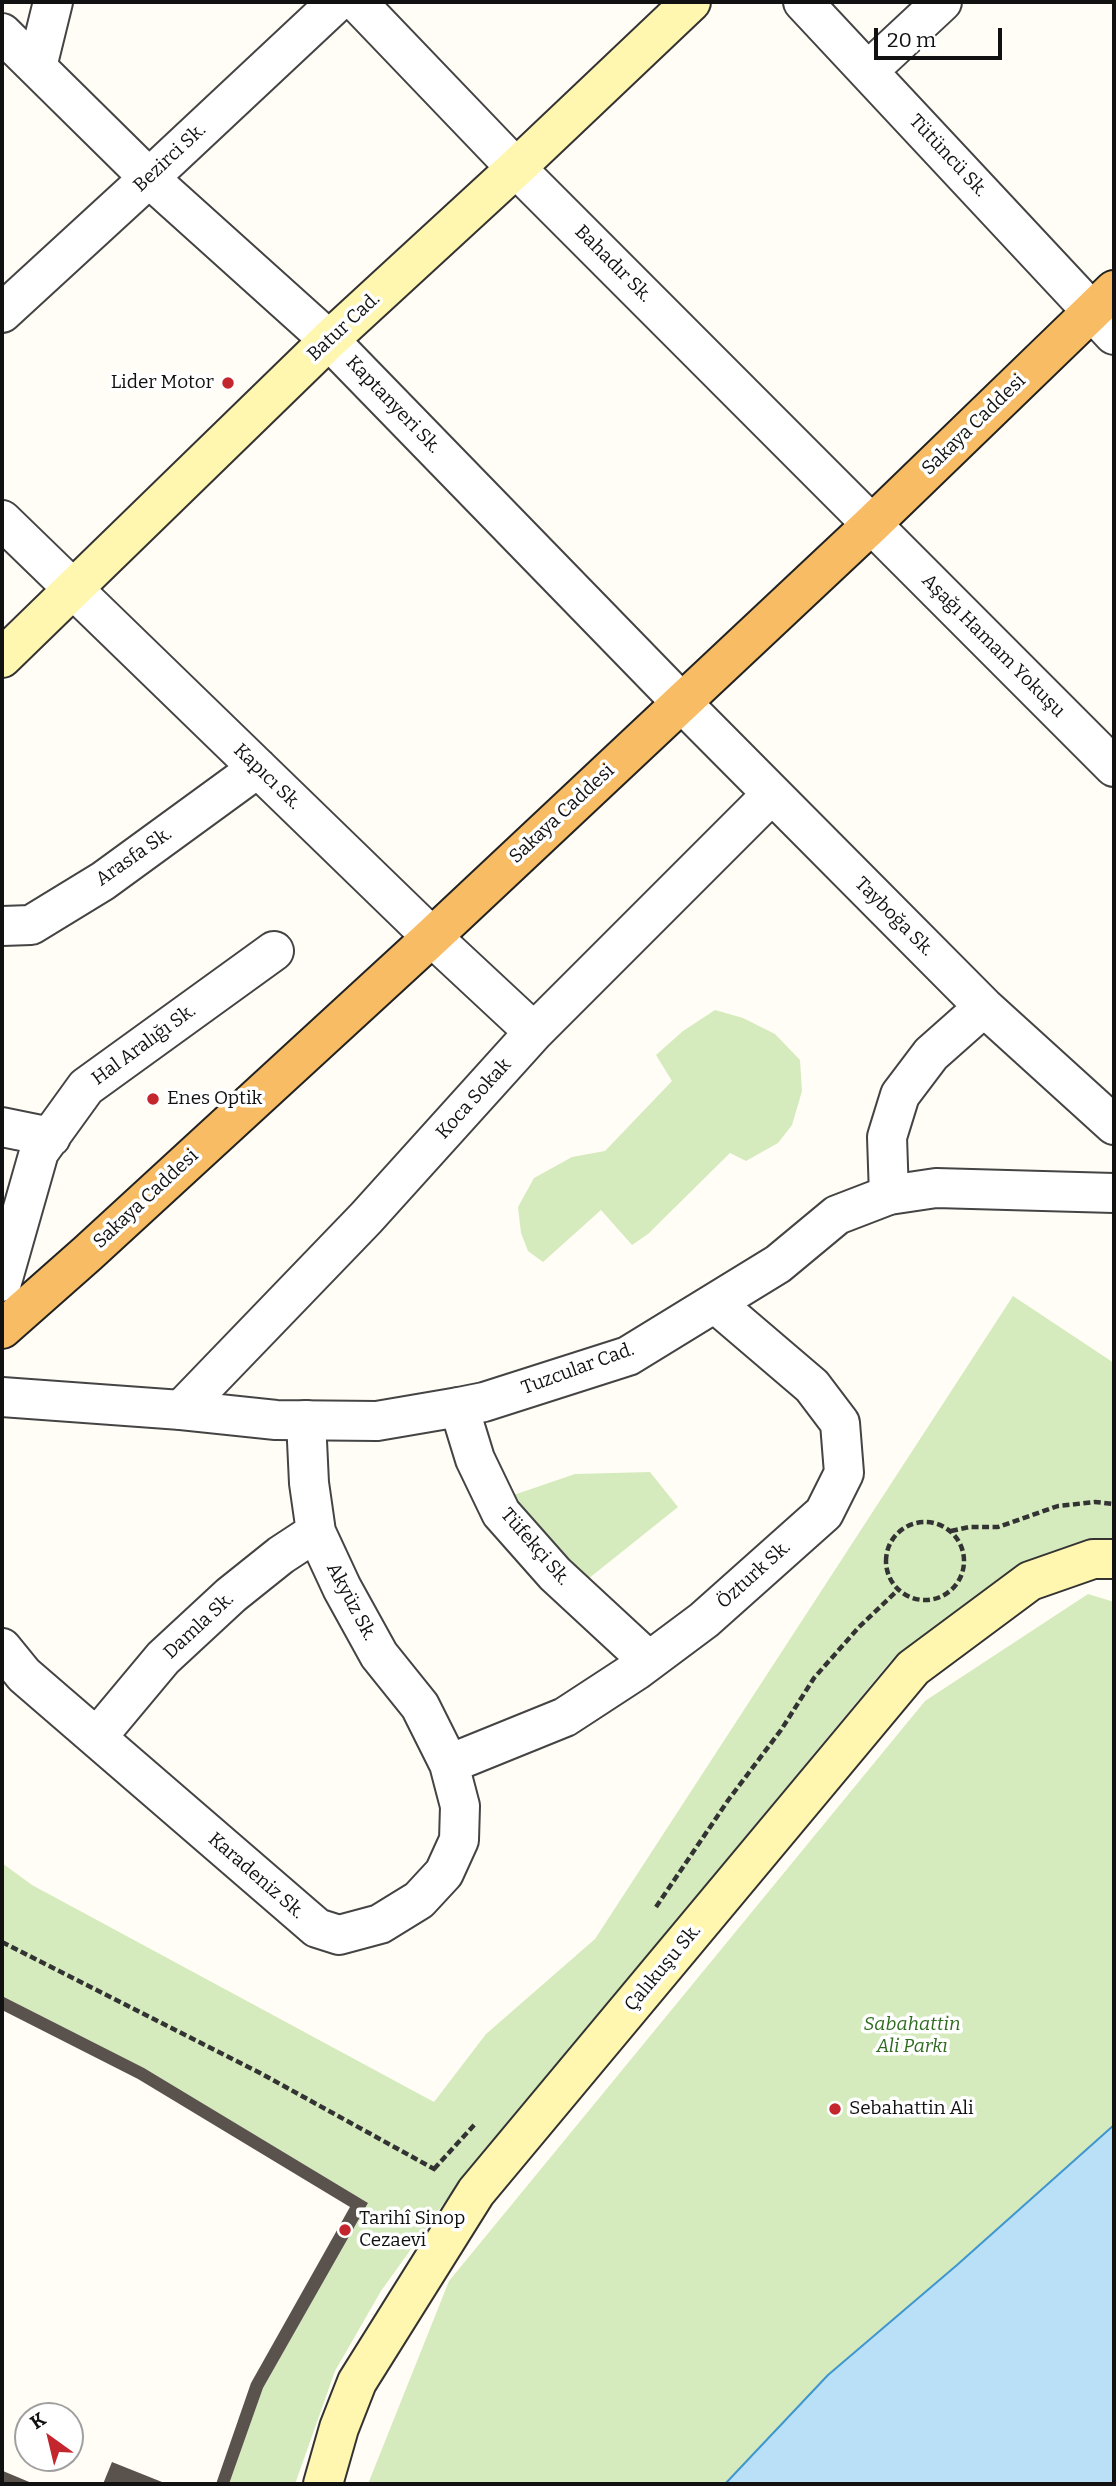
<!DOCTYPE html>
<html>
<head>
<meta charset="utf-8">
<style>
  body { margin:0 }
  #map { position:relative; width:1116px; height:2486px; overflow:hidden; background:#fffdf5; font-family:Bitter,serif }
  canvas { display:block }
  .frame { position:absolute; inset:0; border:4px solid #111; pointer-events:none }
  .north { position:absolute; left:14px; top:2402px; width:70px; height:70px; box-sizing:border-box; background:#fff; border:2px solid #a0a0a0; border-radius:50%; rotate:326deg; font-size:19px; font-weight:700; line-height:28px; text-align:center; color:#111 }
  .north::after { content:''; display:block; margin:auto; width:24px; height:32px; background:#c4262e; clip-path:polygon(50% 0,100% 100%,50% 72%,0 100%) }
  .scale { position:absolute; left:874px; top:28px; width:128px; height:32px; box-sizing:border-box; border:4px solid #111; border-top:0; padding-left:9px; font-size:21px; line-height:24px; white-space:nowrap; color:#111; -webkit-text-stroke:5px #fff; paint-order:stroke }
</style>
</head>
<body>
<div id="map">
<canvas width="1116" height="2486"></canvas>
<div class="frame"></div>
<div class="north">K</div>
<div class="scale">20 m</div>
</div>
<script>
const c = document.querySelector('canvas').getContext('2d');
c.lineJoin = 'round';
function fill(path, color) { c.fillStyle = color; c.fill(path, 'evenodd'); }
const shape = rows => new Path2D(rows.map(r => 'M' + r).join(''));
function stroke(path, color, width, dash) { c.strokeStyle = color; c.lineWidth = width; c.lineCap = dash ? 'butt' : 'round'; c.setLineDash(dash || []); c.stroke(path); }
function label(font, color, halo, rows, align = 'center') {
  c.font = font + ' Bitter,serif'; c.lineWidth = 7; c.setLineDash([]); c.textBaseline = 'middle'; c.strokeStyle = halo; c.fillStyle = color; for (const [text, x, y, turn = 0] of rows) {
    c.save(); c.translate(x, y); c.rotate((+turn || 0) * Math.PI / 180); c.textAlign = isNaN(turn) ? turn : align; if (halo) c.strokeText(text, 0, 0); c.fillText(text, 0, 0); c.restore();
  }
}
const green = shape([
  [715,1010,743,1018,775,1034,800,1060,802,1091,792,1125,778,1143,746,1161,730,1153,648,1234,632,1245,601,1210,543,1262,528,1251,521,1233,518,1207,534,1178,572,1157,605,1151,672,1081,656,1055,683,1031],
  [1013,1296,1114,1363,1114,1541,1071,1547,1019,1565,890,1662,459,2182,381,2291,335,2371,295,2484,229,2484,263,2388,368,2203,144,2068,2,1996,2,1863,32,1885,434,2102,486,2034,595,1939],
  [650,1472,678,1507,573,1591,496,1501,575,1474],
  [1088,1594,1114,1602,1114,2125,957,2265,828,2375,725,2484,368,2484,449,2281,925,1701]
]);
const water = shape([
  [1114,2125,1114,2484,725,2484,828,2375,957,2265,1114,2125]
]);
const building = shape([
  [2,1996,144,2068,368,2203,263,2388,229,2484,216,2484,251,2383,350,2207,138,2079,2,2010],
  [112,2462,167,2484,103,2484],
  [3,2471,34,2484,2,2484]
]);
const path = shape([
  '886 1561a39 39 0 1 1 78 0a39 39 0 1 1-78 0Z',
  [951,1531,969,1527,998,1527,1058,1506,1095,1502,1114,1504],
  [656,1907,729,1799,781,1730,814,1678,859,1627,899,1589],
  [2,1942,262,2074,436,2170],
  [434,2169,476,2123]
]);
const minor = shape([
  [357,2,516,168,1114,767],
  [803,2,1114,335],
  [2,33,149,178,329,340,681,702,984,1007,1114,1125],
  [37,67,53,2],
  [868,71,942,2],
  [2,313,149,178,337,2],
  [2,520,432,937,534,1032],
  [2,926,31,925,103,881,258,768],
  [2,1127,51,1137],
  [889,1195,887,1137,900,1095,931,1054,984,1007],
  [2,1282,39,1152,86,1087,274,951],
  [459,1407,475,1459,501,1513,555,1574,649,1661],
  [181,1410,366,1218,534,1032,772,794],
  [2,1648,24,1675,317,1928,339,1935,380,1924,419,1900,444,1873,459,1840,460,1806,449,1764,420,1706,379,1655,342,1588,316,1532,309,1483,306,1420],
  [97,1737,163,1658,231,1595,281,1555,316,1532],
  [449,1764,565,1717,637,1670,704,1620,824,1513,844,1473,840,1423,812,1386,716,1304]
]);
const tertiary = shape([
  [2,1397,181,1410,276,1420,377,1421,459,1407,484,1402,628,1356,778,1264,837,1215,889,1195,936,1188,1114,1193]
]);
const secondary = shape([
  [2,658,329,340,516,168,691,2],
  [323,2484,339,2428,357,2382,476,2192,913,1668,1030,1581,1093,1559,1114,1559]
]);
const trunk = shape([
  [2,1329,88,1253,432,937,871,525,1114,290]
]);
const markers = [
  [228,383,7,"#c4262e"],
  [153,1099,7,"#c4262e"],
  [835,2109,7,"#c4262e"],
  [345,2230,7,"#c4262e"]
];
const streetNames = [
  ["Tütüncü Sk.",948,156,47],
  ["Bezirci Sk.",170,158,-43],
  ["Bahadır Sk.",613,264,45],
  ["Batur Cad.",344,327,-43],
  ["Kaptanyeri Sk.",393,405,46],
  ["Sakaya Caddesi",974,425,-44],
  ["Aşağı Hamam Yokuşu",993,646,45],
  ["Kapıcı Sk.",267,777,44],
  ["Sakaya Caddesi",562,814,-43],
  ["Arasfa Sk.",134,857,-35],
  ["Tayboğa Sk.",894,917,45],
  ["Hal Aralığı Sk.",144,1045,-36],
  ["Koca Sokak",474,1099,-48],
  ["Sakaya Caddesi",146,1199,-43],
  ["Tuzcular Cad.",578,1369,-20],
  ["Tüfekçi Sk.",535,1547,49],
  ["Özturk Sk.",754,1575,-42],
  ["Akyüz Sk.",351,1602,62],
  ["Damla Sk.",199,1626,-43],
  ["Karadeniz Sk.",256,1876,41],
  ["Çalıkuşu Sk.",663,1968,-50]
];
const poiNames = [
  ["Lider Motor",214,383,"right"],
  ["Enes Optik",167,1099],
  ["Sebahattin Ali",849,2109],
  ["Tarihî Sinop",359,2219],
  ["Cezaevi",359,2241]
];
const parkNames = [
  ["Sabahattin",912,2025],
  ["Ali Parkı",912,2047]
];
fill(green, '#d5ebbd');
fill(water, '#b9e0f7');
stroke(water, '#3f96cf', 2);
fill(building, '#5a524d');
stroke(minor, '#444', 42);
stroke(tertiary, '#444', 42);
stroke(secondary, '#333', 42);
stroke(trunk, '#222', 42);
stroke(path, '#333', 4.5, [7, 3.5]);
stroke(minor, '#fff', 38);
stroke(tertiary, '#fff', 38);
stroke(secondary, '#fff6b0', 38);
stroke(trunk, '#f7bc64', 38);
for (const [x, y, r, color] of markers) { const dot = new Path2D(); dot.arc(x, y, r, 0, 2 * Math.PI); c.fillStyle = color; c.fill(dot); stroke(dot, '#fff', 2.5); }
label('19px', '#111', '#fff', streetNames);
label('19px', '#111', '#fff', poiNames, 'left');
label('italic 19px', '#2f6b1f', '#fff', parkNames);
</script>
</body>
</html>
